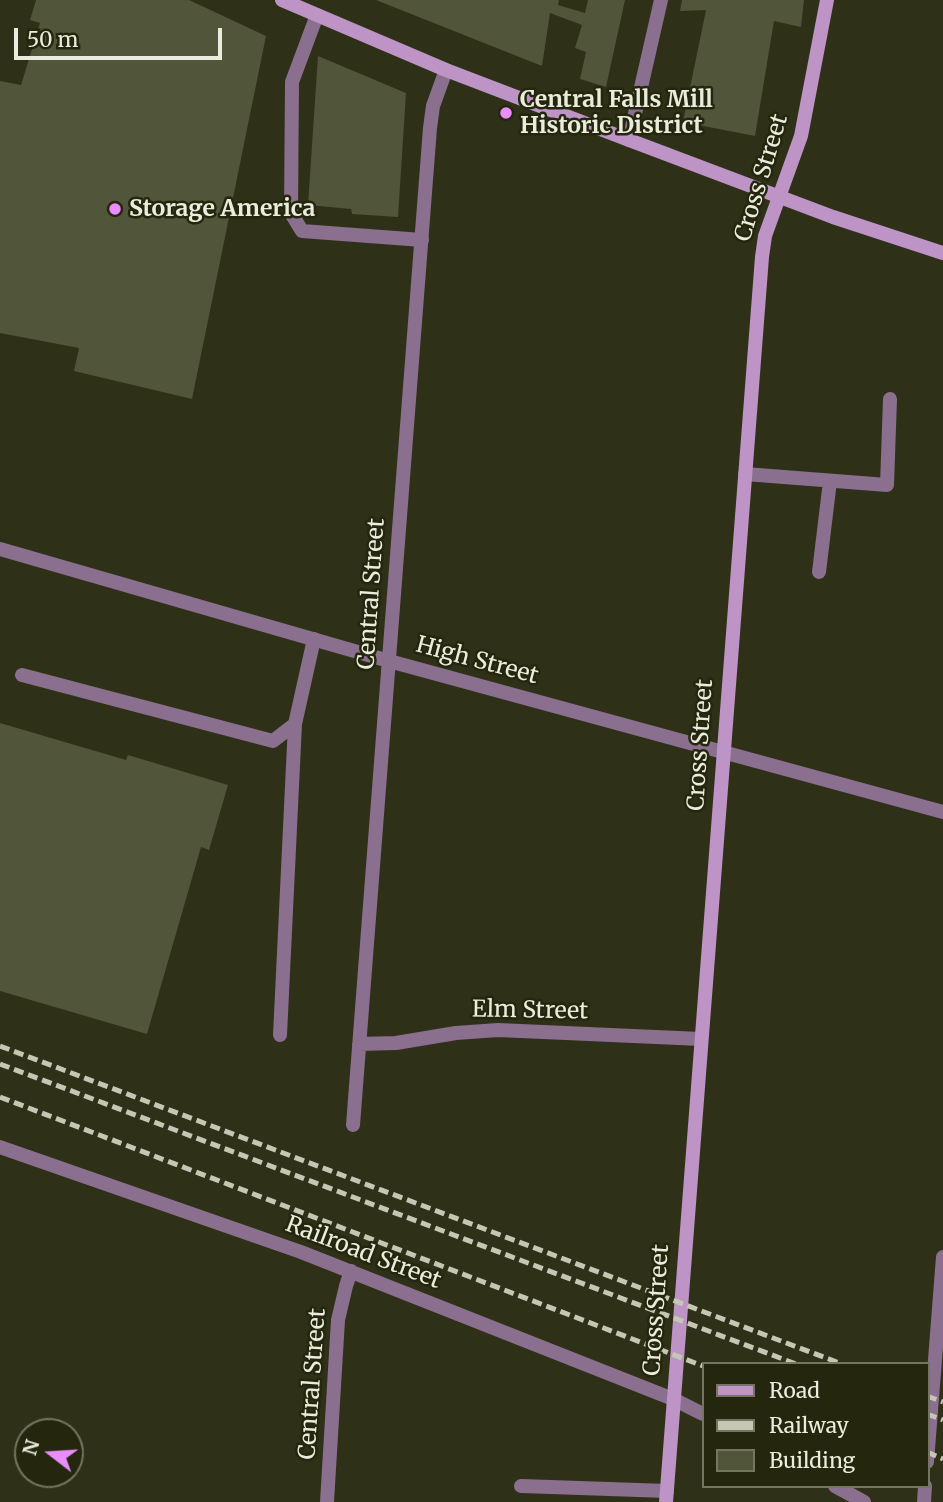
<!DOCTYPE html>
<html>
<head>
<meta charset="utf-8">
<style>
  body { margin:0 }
  #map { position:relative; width:943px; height:1502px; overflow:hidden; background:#2e3117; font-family:Merriweather,serif }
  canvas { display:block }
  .legend { position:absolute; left:702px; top:1362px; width:228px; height:126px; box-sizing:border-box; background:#24270d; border:2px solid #737660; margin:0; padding:9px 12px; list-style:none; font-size:21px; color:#eaeddd }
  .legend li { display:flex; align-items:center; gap:14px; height:35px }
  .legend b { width:35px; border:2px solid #737660 }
  .north { position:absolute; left:14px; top:1418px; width:70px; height:70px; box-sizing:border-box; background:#24270d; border:2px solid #737660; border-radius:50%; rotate:287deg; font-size:19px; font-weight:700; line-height:28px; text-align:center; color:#eaeddd }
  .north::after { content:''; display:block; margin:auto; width:24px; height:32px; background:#ea8dfc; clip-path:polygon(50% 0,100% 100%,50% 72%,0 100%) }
  .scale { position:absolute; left:14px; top:28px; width:208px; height:32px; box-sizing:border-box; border:4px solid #eaeddd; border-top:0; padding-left:9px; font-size:21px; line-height:24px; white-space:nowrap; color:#eaeddd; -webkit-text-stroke:5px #24270d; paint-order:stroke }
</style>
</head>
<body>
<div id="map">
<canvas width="943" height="1502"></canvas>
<ul class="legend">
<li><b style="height:9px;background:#be93c6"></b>Road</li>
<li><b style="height:9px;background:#c4c7b4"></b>Railway</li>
<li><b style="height:19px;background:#515539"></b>Building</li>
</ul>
<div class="north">N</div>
<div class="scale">50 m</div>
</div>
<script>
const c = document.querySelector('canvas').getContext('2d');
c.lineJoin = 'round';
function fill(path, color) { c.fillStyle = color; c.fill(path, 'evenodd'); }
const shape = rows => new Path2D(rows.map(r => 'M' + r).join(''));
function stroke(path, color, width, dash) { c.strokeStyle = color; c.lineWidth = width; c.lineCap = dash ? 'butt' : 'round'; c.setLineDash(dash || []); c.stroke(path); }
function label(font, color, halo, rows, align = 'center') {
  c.font = font + ' Merriweather,serif'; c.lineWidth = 5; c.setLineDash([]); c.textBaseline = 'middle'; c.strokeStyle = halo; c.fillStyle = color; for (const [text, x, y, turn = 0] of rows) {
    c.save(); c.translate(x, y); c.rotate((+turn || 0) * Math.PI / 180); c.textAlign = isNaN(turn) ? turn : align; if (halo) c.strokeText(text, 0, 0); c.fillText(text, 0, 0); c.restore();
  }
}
const building = shape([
  [36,0,189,0,266,36,192,399,74,371,79,348,0,333,0,81,21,85,40,23,30,20],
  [376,0,559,0,558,5,585,13,588,0,625,0,606,87,580,79,586,52,575,48,582,25,550,13,542,66],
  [682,0,804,0,801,27,774,21,755,136,683,122,706,10,680,11],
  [318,56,406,93,398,217,352,214,351,209,308,205],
  [0,723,126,760,128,755,228,785,209,850,201,847,147,1034,0,991]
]);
const service = shape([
  [317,15,292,82,291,213,302,231,422,240],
  [629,140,661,0],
  [745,474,887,485,890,399],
  [819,572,830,481],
  [22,675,273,741,295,724,314,639],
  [280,1035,295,724],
  [521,1486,667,1491]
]);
const minor = shape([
  [359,1044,396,1043,456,1033,498,1030,701,1039],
  [353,1125,430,128,433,106,446,70],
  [0,1147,301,1252,673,1399,703,1414],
  [927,1462,943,1257],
  [835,1486,864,1502],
  [327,1502,338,1320,346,1286,351,1271],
  [924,1502,925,1486]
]);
const tertiary = shape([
  [0,549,389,661,943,812]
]);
const secondary = shape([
  [282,0,446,70,629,140,833,217,943,253],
  [666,1502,762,257,765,236,801,136,827,0]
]);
const rail = shape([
  [0,1046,842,1364],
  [0,1064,796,1364],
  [0,1097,703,1366],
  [927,1396,943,1402],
  [927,1414,943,1420],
  [927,1452,943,1459]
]);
const markers = [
  [506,113,7,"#ea8dfc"],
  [115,209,7,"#ea8dfc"]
];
const poiNames = [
  ["Central Falls Mill",520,100],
  ["Historic District",520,126],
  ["Storage America",129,209]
];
const streetNames = [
  ["Cross Street",762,178,-73],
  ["Central Street",372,594,-86],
  ["High Street",477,661,15],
  ["Cross Street",701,745,-86],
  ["Elm Street",530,1011,1],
  ["Railroad Street",363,1253,21],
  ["Cross Street",657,1310,-86],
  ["Central Street",313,1384,-86]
];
fill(building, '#515539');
stroke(service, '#8a6f8f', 14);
stroke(minor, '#8a6f8f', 14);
stroke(tertiary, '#8a6f8f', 14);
stroke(secondary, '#be93c6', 14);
stroke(rail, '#c4c7b4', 5, [10, 5]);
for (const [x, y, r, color] of markers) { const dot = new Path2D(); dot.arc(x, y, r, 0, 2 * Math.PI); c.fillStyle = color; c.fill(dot); stroke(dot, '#24270d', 2.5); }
label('bold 23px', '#eaeddd', '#24270d', poiNames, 'left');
label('23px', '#eaeddd', '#24270d', streetNames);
</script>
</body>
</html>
